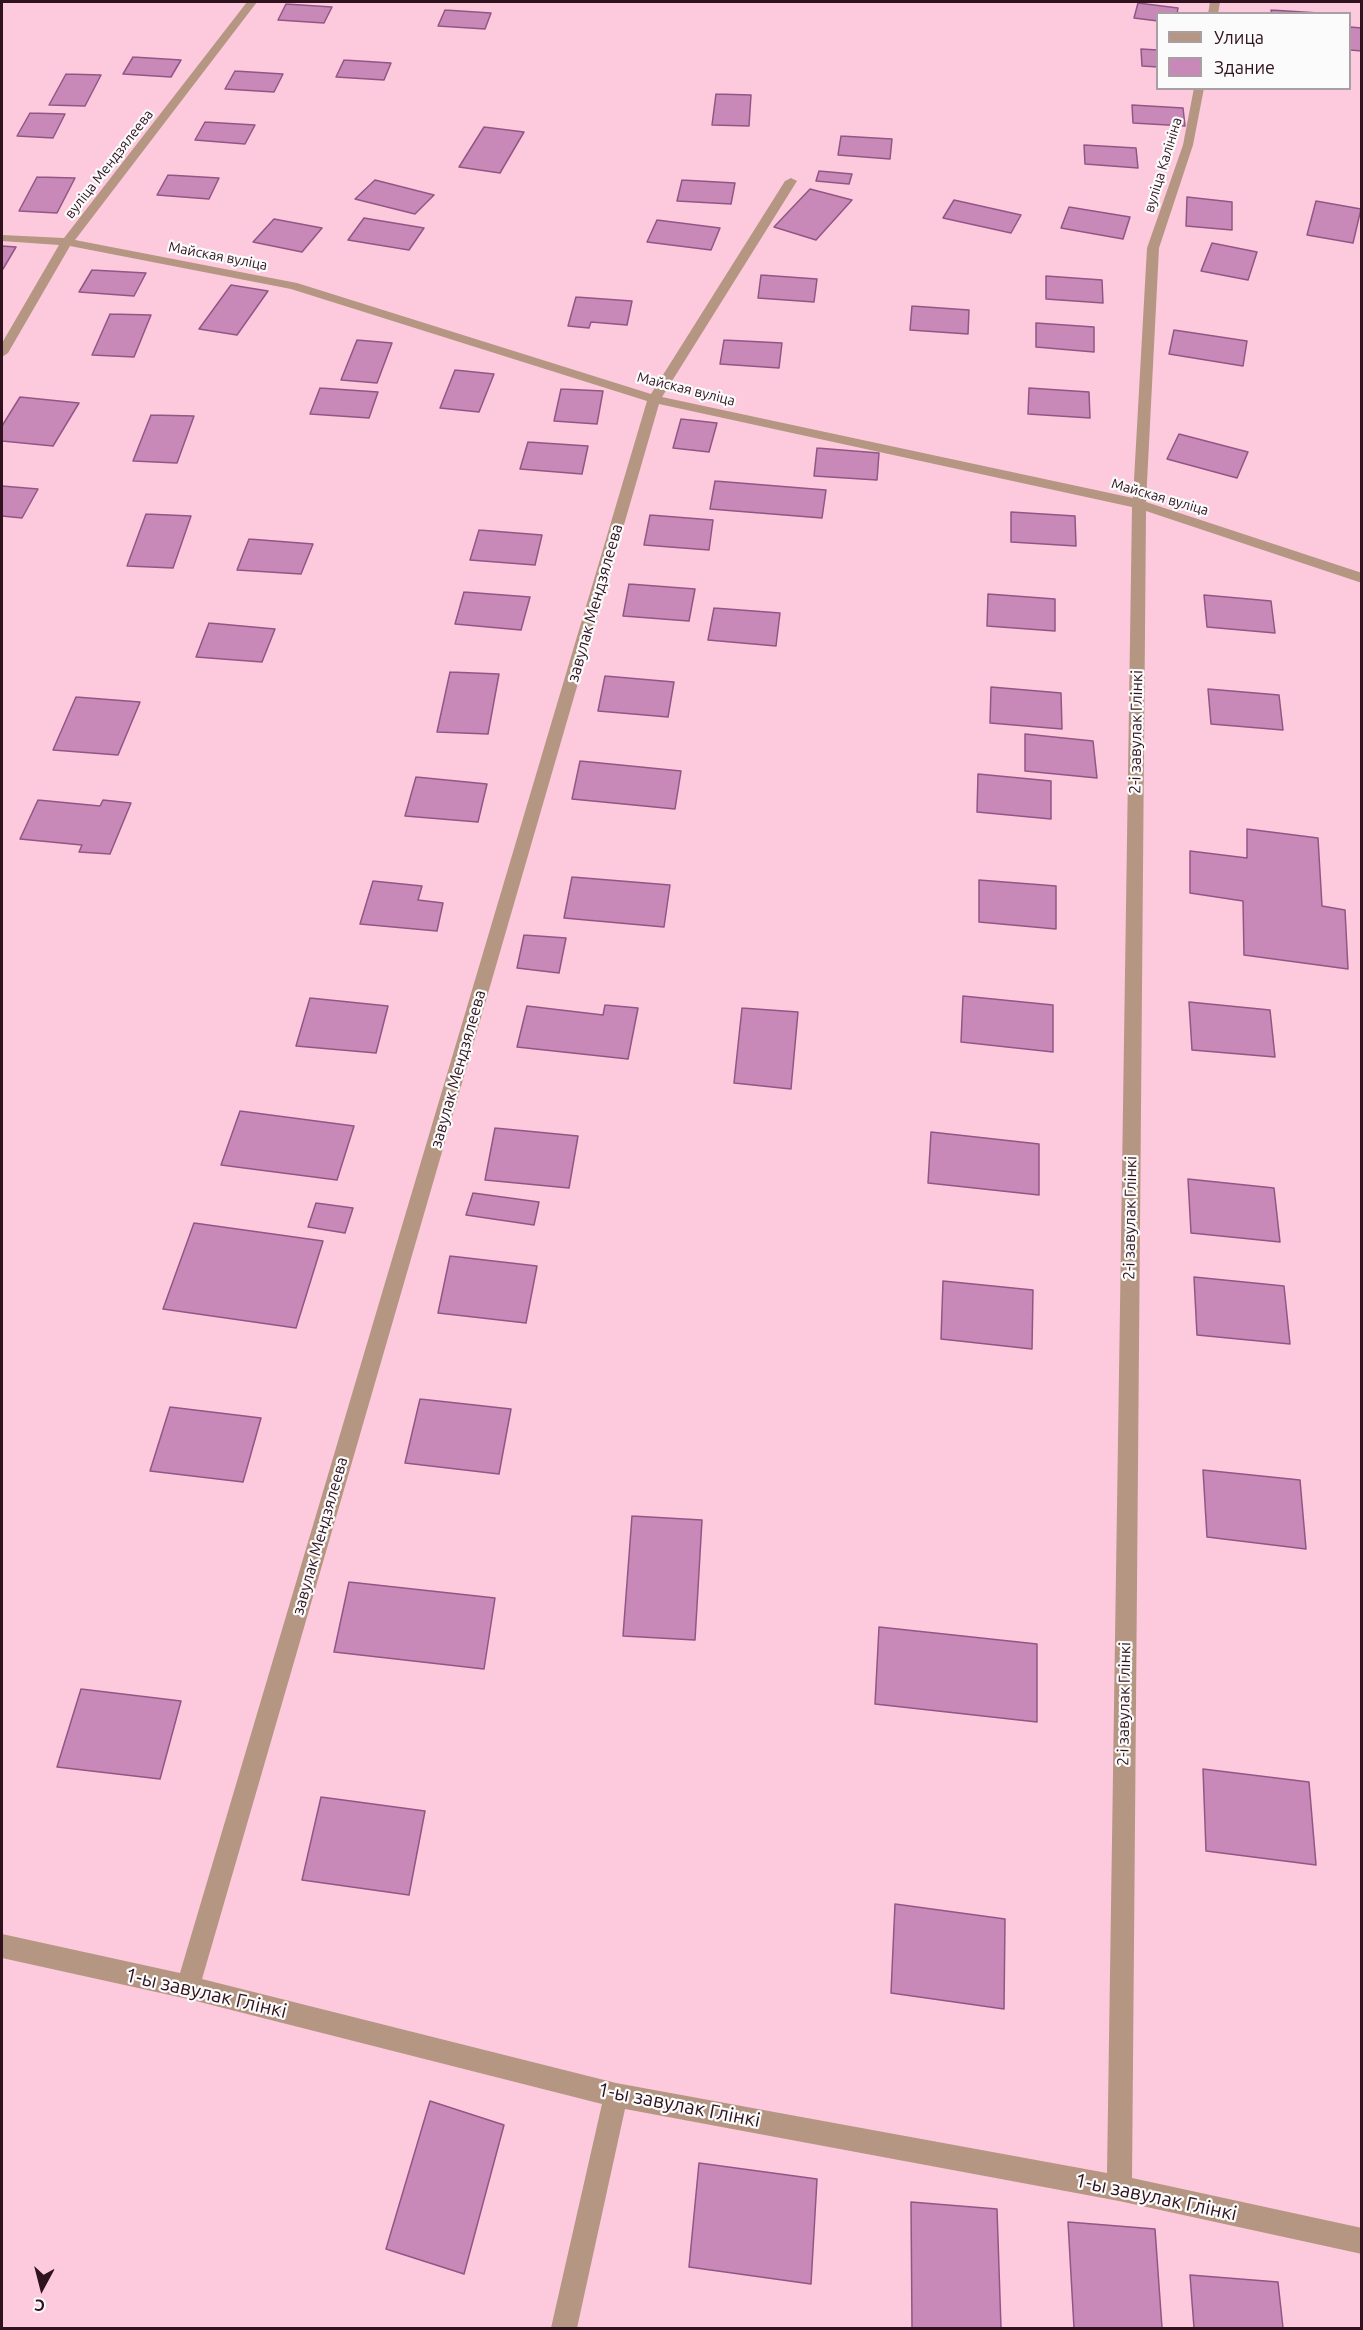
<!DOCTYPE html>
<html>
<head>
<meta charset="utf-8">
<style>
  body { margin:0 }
  #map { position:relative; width:1363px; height:2330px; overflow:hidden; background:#fccadc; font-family:Ubuntu,sans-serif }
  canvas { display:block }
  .frame { position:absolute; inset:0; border:3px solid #2f121e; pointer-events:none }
  .legend { position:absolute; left:1156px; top:12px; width:195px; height:78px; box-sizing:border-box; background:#fbfbfb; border:2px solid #a99ea3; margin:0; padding:8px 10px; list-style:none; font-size:18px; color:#2f121e }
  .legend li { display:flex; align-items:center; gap:12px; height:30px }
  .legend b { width:30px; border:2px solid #a99ea3 }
  .north { position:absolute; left:12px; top:2258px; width:60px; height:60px; -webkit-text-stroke:4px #fbfbfb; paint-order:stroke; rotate:187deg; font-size:16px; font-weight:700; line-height:24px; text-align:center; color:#2f121e }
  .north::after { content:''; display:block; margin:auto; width:21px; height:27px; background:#2f121e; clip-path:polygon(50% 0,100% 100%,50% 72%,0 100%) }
</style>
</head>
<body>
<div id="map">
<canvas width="1363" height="2330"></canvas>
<div class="frame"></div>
<ul class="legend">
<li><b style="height:8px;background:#b49682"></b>Улица</li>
<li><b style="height:16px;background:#c889b9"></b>Здание</li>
</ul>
<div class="north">С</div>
</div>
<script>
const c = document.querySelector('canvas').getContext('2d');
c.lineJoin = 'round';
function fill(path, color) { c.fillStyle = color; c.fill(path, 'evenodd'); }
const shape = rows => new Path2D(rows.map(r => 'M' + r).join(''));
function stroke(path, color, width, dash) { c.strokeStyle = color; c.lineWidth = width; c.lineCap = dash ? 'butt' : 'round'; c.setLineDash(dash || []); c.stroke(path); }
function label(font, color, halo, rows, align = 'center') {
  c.font = font + ' Ubuntu,sans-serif'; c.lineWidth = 4.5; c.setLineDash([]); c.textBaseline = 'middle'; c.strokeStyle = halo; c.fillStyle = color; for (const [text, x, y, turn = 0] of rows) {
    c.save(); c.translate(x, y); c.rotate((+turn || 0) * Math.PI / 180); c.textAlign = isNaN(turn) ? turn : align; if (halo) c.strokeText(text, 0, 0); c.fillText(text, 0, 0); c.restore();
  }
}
const building = shape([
  [1138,3,1178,8,1177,14,1158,14,1158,21,1134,18,1138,3],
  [286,4,332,7,324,23,278,20,286,4],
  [445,10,491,13,485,29,438,26,445,10],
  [1271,10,1319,13,1319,14,1272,14,1271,10],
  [1350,27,1362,28,1362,51,1350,50,1350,27],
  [1141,49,1158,50,1158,67,1142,66,1141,49],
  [133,57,181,60,171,77,123,74,133,57],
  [344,60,391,63,384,80,336,77,344,60],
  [235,71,283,74,274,92,225,89,235,71],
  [66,74,101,75,85,106,49,105,66,74],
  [716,94,751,95,749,126,712,125,716,94],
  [1132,105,1183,108,1185,126,1133,123,1132,105],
  [30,113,65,114,53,138,17,136,30,113],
  [205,122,255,125,245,144,195,140,205,122],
  [484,127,524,132,500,173,459,167,484,127],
  [841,136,892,139,890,159,838,155,841,136],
  [1084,145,1136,148,1138,168,1085,164,1084,145],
  [819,171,852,174,849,184,816,181,819,171],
  [168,175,219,178,209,199,157,195,168,175],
  [37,177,75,178,57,213,19,211,37,177],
  [375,180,434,195,415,214,355,199,375,180],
  [682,180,735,183,731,204,677,201,682,180],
  [810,189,852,200,816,240,774,227,810,189],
  [1187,197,1232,202,1232,230,1186,226,1187,197],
  [954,200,1021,215,1011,233,943,218,954,200],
  [1316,201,1361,209,1353,243,1307,235,1316,201],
  [1069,207,1130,217,1123,239,1061,228,1069,207],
  [364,218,424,228,409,250,348,240,364,218],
  [274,219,322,228,302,252,253,242,274,219],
  [657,220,720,228,711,250,647,242,657,220],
  [1212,243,1257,252,1248,280,1201,271,1212,243],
  [2,246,16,247,3,269,2,269,2,246],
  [92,270,146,273,134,296,79,292,92,270],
  [761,275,817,279,814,302,758,298,761,275],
  [1046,276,1102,280,1103,303,1046,299,1046,276],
  [231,285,268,291,237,335,199,329,231,285],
  [576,297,632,301,627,325,591,322,589,328,568,326,576,297],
  [912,306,969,310,968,334,910,330,912,306],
  [110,314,151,315,134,357,92,355,110,314],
  [1036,323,1094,327,1094,352,1036,347,1036,323],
  [1174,330,1247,341,1243,366,1169,354,1174,330],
  [357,340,392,343,377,383,341,380,357,340],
  [724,340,782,343,779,368,720,364,724,340],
  [455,370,494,374,479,412,440,408,455,370],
  [320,388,378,392,369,418,310,414,320,388],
  [1029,388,1089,392,1090,418,1028,414,1029,388],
  [561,389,603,391,597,424,554,421,561,389],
  [20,397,79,403,53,446,2,441,2,426,20,397],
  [151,415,194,416,177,463,133,461,151,415],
  [681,419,717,423,709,452,673,448,681,419],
  [1179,434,1248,452,1237,478,1167,459,1179,434],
  [528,442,588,446,582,474,520,469,528,442],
  [817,448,879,453,877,480,814,476,817,448],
  [715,481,826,490,822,518,710,509,715,481],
  [2,486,38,489,22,518,2,516,2,486],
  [1011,512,1075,516,1076,546,1011,542,1011,512],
  [146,514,191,516,173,568,127,566,146,514],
  [650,515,713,520,709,550,644,545,650,515],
  [479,530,542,535,535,565,470,560,479,530],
  [249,539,313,544,301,574,237,570,249,539],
  [629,584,695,589,689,621,623,616,629,584],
  [464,592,530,597,521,630,455,624,464,592],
  [988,594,1055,599,1055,631,987,626,988,594],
  [1204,595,1271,601,1275,633,1207,627,1204,595],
  [714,608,780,613,776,646,708,640,714,608],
  [209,623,275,629,262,662,196,657,209,623],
  [450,672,499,674,488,734,437,732,450,672],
  [605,676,674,682,668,717,598,711,605,676],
  [991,687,1061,693,1062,729,990,723,991,687],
  [1208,689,1279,695,1283,730,1211,724,1208,689],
  [76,697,140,702,118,755,53,750,76,697],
  [1025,734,1093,741,1097,778,1025,771,1025,734],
  [580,761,681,771,675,809,572,799,580,761],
  [978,774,1051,781,1051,819,977,812,978,774],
  [416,777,487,784,478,822,405,816,416,777],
  [38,800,100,806,103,800,131,803,110,854,79,852,82,845,20,839,38,800],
  [1247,829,1318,838,1322,906,1345,910,1348,969,1244,955,1243,901,1190,893,1190,851,1247,858,1247,829],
  [572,877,670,885,664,927,564,918,572,877],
  [979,880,1056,886,1056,929,979,922,979,880],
  [373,881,422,886,418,900,443,903,437,931,360,924,373,881],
  [524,935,566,938,559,973,517,968,524,935],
  [963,996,1053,1005,1053,1052,961,1042,963,996],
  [310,998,388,1006,376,1053,296,1046,310,998],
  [1189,1002,1270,1010,1275,1057,1192,1050,1189,1002],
  [605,1005,638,1008,628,1059,517,1047,527,1006,603,1015,605,1005],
  [742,1008,798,1012,791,1089,734,1083,742,1008],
  [240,1111,354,1126,337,1180,221,1165,240,1111],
  [495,1128,578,1136,569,1188,485,1180,495,1128],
  [931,1132,1039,1144,1039,1195,928,1183,931,1132],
  [1188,1179,1274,1188,1280,1242,1191,1233,1188,1179],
  [473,1193,539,1202,534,1225,466,1215,473,1193],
  [316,1203,353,1208,345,1233,308,1227,316,1203],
  [194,1223,323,1241,296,1328,163,1309,194,1223],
  [450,1256,537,1266,526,1323,438,1313,450,1256],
  [1194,1277,1284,1286,1290,1344,1197,1335,1194,1277],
  [943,1281,1033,1290,1032,1349,941,1339,943,1281],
  [420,1399,511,1409,499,1474,405,1463,420,1399],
  [170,1407,261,1418,243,1482,150,1471,170,1407],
  [1203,1470,1300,1480,1306,1549,1207,1537,1203,1470],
  [632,1516,702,1520,695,1640,623,1636,632,1516],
  [349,1582,495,1598,484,1669,334,1652,349,1582],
  [879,1627,1037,1644,1037,1722,875,1704,879,1627],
  [81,1689,181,1701,160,1779,57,1767,81,1689],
  [1203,1769,1309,1782,1316,1865,1206,1851,1203,1769],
  [321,1797,425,1811,409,1895,302,1880,321,1797],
  [895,1904,1005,1919,1004,2009,891,1993,895,1904],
  [430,2101,504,2125,464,2274,386,2249,430,2101],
  [699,2163,817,2179,811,2284,689,2267,699,2163],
  [911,2202,997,2209,1001,2328,912,2328,911,2202],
  [1068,2222,1155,2229,1162,2328,1074,2328,1068,2222],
  [1190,2275,1278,2282,1283,2328,1194,2328,1190,2275]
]);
const minor = shape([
  [247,2,257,2,75,240,297,283,651,394,785,181,791,178,797,181,662,397,1133,498,1147,248,1183,145,1194,88,1204,88,1193,145,1159,248,1146,502,1362,573,1362,583,1146,511,1132,2178,1362,2228,1362,2254,1119,2201,625,2109,577,2328,551,2328,602,2104,188,1999,2,1958,2,1934,180,1973,647,401,291,289,70,246,8,353,2,357,2,343,59,245,2,241,2,235,64,238,247,2],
  [659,404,1132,507,1107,2173,616,2083,202,1979,659,404],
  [1210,2,1220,2,1218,14,1208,14,1210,2]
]);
const farStreetnames = [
  ["вуліца Мендзялеева",109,164,-52],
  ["вуліца Калініна",1163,165,-73],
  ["Майская вуліца",218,256,11],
  ["Майская вуліца",686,389,14],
  ["Майская вуліца",1160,497,16]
];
const streetNames = [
  ["завулак Мендзялеева",595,603,-74],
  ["2-і завулак Глінкі",1136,732,-89],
  ["завулак Мендзялеева",458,1069,-74],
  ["2-і завулак Глінкі",1130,1218,-89],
  ["завулак Мендзялеева",320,1536,-74],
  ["2-і завулак Глінкі",1124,1704,-89]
];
const nearStreetnames = [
  ["1-ы завулак Глінкі",206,1993,13],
  ["1-ы завулак Глінкі",679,2105,11],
  ["1-ы завулак Глінкі",1156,2197,12]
];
fill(building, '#c889b9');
stroke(building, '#925685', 1.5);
fill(minor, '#b49682');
label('14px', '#2f121e', '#fbfbfb', farStreetnames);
label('16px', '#2f121e', '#fbfbfb', streetNames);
label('20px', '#2f121e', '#fbfbfb', nearStreetnames);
</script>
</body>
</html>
